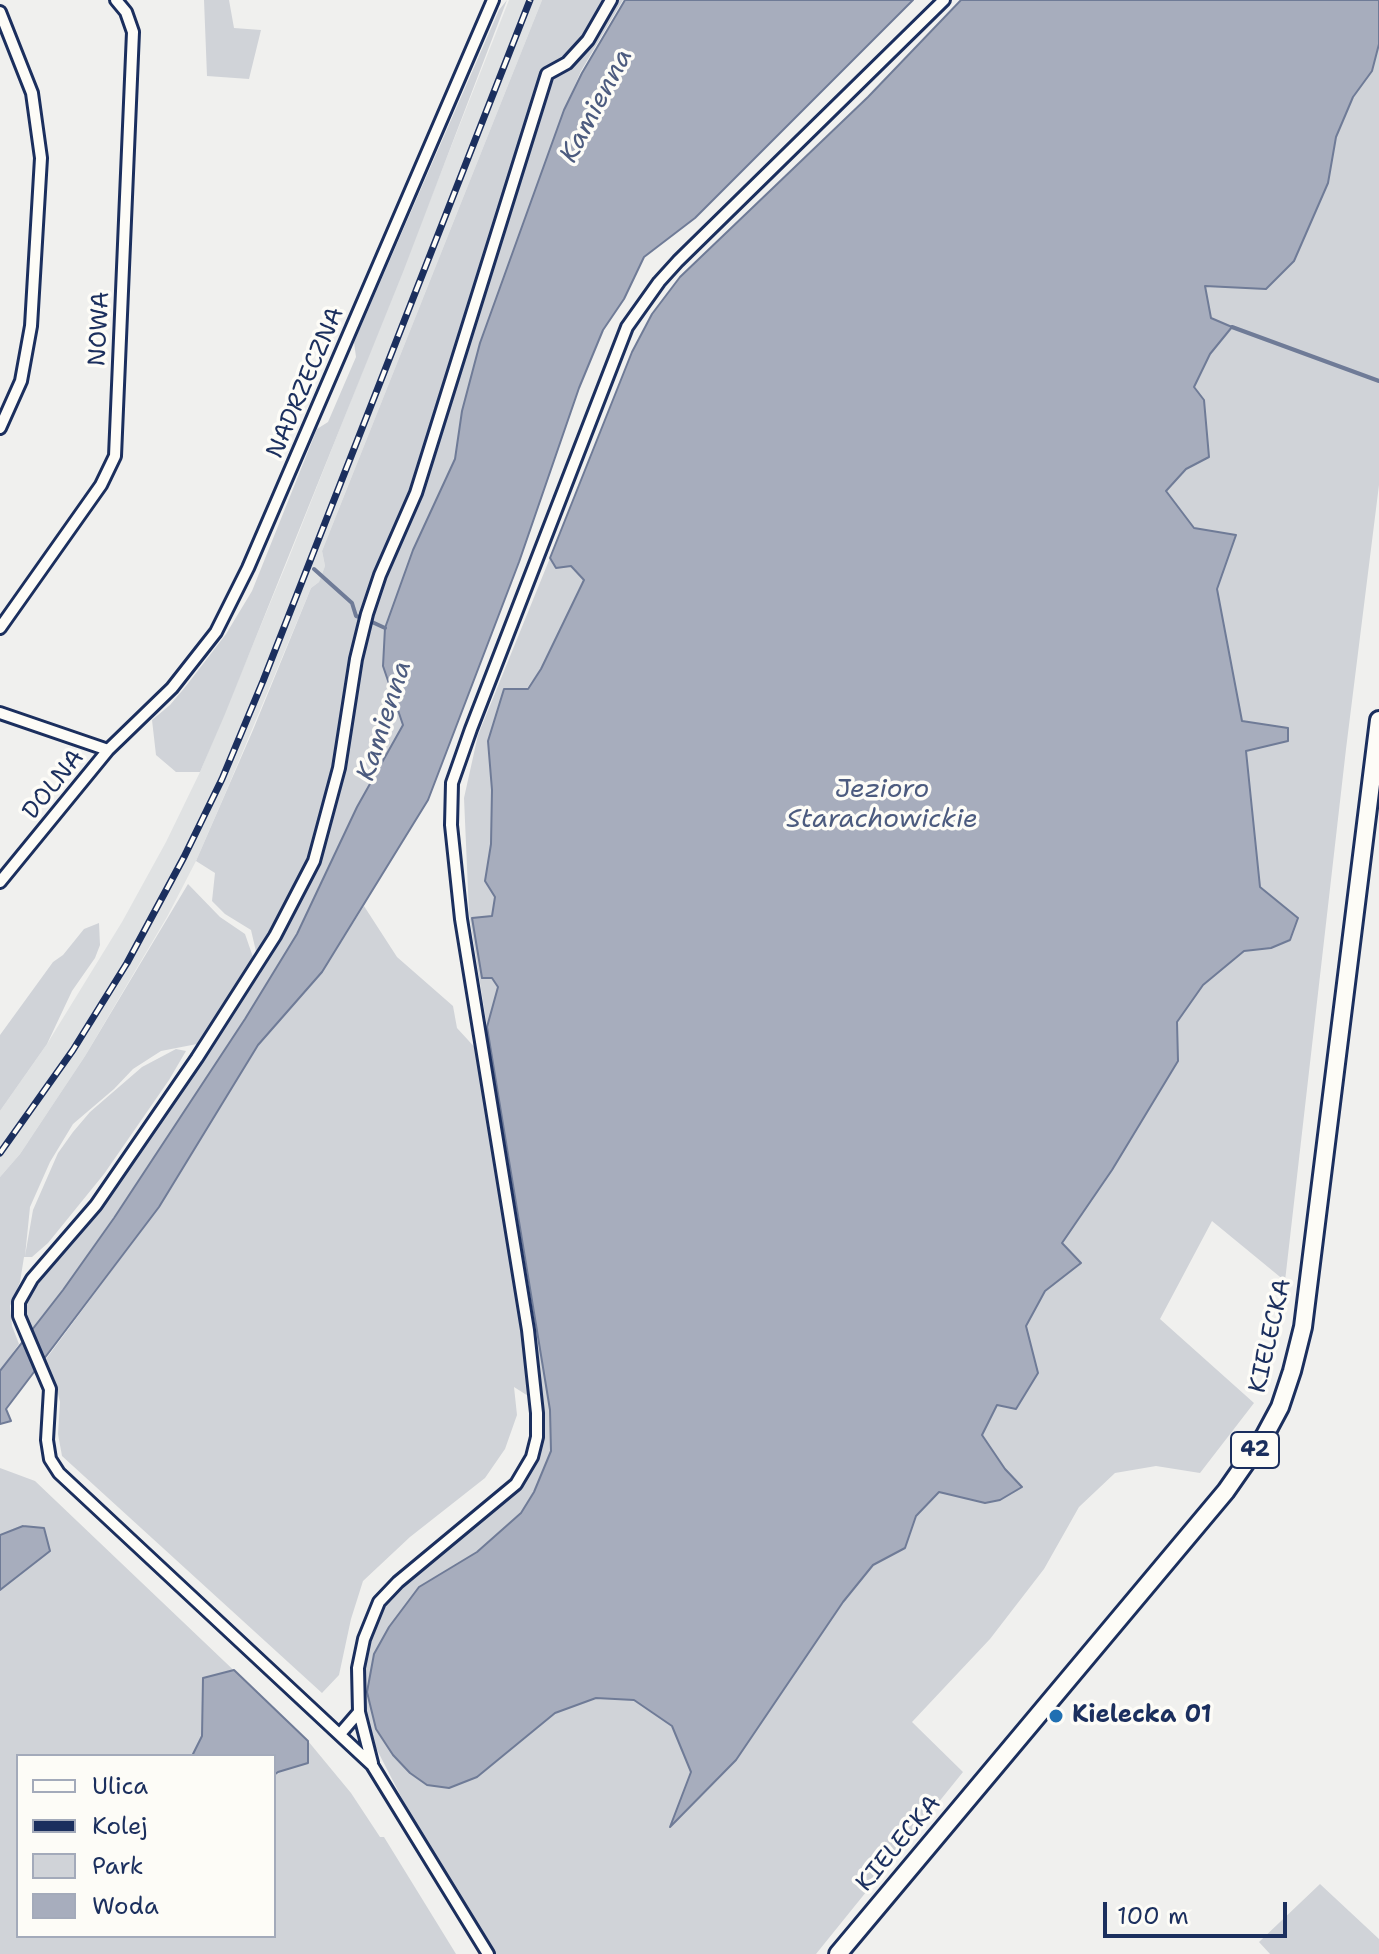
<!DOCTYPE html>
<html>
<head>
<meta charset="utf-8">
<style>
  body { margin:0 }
  #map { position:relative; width:1379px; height:1954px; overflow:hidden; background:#f0f0ee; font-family:"Shantell Sans",sans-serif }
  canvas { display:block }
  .legend { position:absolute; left:16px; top:1754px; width:260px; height:184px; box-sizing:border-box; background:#fdfcf7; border:2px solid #a3aaba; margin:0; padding:10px 14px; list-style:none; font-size:24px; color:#1b2f5e }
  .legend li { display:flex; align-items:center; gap:16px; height:40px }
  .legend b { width:40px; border:2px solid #a3aaba }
  .scale { position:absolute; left:1103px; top:1902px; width:184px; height:36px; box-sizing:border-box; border:4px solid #1b2f5e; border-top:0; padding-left:10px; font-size:24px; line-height:28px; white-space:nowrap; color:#1b2f5e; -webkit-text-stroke:6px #fdfcf7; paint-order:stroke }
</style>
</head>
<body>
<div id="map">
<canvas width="1379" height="1954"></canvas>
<ul class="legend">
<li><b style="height:10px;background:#fdfcf7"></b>Ulica</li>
<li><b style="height:10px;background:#1b2f5e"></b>Kolej</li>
<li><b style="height:22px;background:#d0d3d8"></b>Park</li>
<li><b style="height:22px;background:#a7adbd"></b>Woda</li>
</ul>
<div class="scale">100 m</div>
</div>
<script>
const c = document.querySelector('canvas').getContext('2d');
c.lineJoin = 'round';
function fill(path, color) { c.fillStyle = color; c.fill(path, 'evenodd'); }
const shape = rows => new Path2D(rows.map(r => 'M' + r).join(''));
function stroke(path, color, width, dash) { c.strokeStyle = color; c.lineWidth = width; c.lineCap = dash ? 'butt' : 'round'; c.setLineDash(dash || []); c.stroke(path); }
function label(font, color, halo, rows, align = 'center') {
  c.font = font + ' "Shantell Sans",sans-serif'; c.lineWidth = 7; c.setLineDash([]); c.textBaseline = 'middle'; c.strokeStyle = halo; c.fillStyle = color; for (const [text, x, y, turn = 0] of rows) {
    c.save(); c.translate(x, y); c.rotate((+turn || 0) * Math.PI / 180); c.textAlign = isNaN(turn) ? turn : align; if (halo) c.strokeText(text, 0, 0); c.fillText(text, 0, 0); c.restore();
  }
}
const built = shape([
  [509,0,542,0,322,551,325,566,319,582,311,588,228,787,196,861,167,917,85,1056,20,1154,0,1177,0,1111,47,1044,122,922,166,842,200,772,288,560]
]);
const green = shape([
  [204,0,229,0,234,28,261,30,249,79,207,76],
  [507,0,403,272,225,714,200,772,176,772,156,755,152,720,170,705,186,686,226,634,252,591,317,429,328,422,356,357,354,342,427,175,499,10],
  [542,0,623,0,581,71,564,110,480,343,462,411,455,459,413,550,385,628,383,666,403,725,357,807,297,934,245,1019,176,1127,63,1290,32,1328,25,1327,24,1305,29,1292,97,1212,261,973,251,930,225,914,212,901,215,873,196,861,253,730,311,588,319,582,325,566,322,551],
  [1379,44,1379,485,1346,749,1285,1281,1212,1221,1160,1319,1254,1403,1200,1473,1156,1466,1115,1473,1079,1507,1044,1569,990,1639,912,1722,963,1772,816,1954,482,1954,356,1709,378,1607,520,1488,544,1406,514,1387,517,1415,505,1449,485,1478,410,1537,363,1581,351,1619,339,1675,322,1693,62,1456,58,1434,60,1402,54,1378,43,1363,159,1207,258,1045,322,972,364,906,397,957,453,1006,457,1028,912,1524,916,1516,939,1492,985,1503,1021,1487,1005,1469,982,1435,997,1405,1026,1326,1045,1291,1080,1263,1062,1243,1112,1170,1178,1062,1177,1022,1203,985,1244,951,1271,948,1260,888,1246,750,1288,741,1288,729,1242,721,1217,589,1236,536,1194,528,1166,491,1186,469,1194,387,1210,354,1232,328,1211,318,1205,286,1266,289,1328,183,1336,137,1353,96,1372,71],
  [550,558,556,568,571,566,584,579,541,669,488,741,492,790,491,844,485,881,495,896,492,916,472,919,492,978,498,987,487,1027,469,913,464,798,478,735],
  [188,884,220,917,245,934,254,960,197,1044,161,1051,133,1069,114,1089,73,1124,50,1162,30,1207,25,1256,33,1210,58,1153,73,1132,90,1112,142,1067,176,1049,186,1051,169,1080,104,1174,48,1243,32,1257,24,1257,20,1282,10,1306,12,1326,19,1344,0,1371,0,1177,20,1154,85,1056],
  [99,923,100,945,95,958,72,991,47,1044,0,1111,0,1035,53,962,63,955,84,929],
  [0,1468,35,1481,308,1741,351,1793,380,1837,384,1837,456,1954,0,1954],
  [18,1756,274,1756,274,1936,18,1936],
  [1320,1884,1379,1939,1379,1954,1270,1954,1259,1942]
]);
const water = shape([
  [625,0,913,0,695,218,644,257,624,299,603,330,579,388,519,562,428,800,322,972,258,1045,159,1207,6,1409,11,1421,0,1424,0,1371,63,1290,114,1218,245,1019,297,934,357,807,403,725,383,666,385,628,413,550,455,459,462,411,480,343,564,110,582,73,625,0],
  [961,0,1379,0,1379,44,1372,71,1353,97,1336,137,1328,183,1294,261,1266,289,1205,286,1211,318,1232,327,1210,354,1194,387,1204,400,1209,457,1186,469,1166,491,1194,528,1236,535,1217,589,1242,721,1288,728,1288,741,1246,751,1260,887,1298,918,1290,940,1271,948,1244,951,1203,985,1177,1022,1178,1061,1112,1170,1062,1243,1081,1263,1045,1291,1026,1326,1038,1373,1016,1409,997,1405,982,1435,1005,1469,1022,1487,1000,1500,985,1503,939,1492,916,1516,905,1548,873,1565,843,1602,736,1760,670,1827,691,1772,672,1726,634,1700,596,1698,555,1713,477,1777,449,1788,427,1785,410,1773,393,1755,376,1729,367,1692,374,1654,389,1627,419,1587,477,1552,521,1513,534,1492,551,1451,550,1410,487,1027,498,987,492,978,482,978,472,918,492,916,495,897,485,881,491,844,492,790,488,741,504,689,528,689,541,669,584,580,571,566,556,568,550,558,632,352,652,314,680,277,868,97,961,0],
  [23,1526,44,1528,50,1551,0,1590,0,1535,23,1526],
  [234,1670,308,1741,308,1763,278,1772,274,1775,274,1756,192,1756,202,1736,203,1678,234,1670]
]);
const stream = shape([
  [1232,327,1379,381],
  [314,569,352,603,356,616,363,618],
  [372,622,385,628]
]);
const street = shape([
  [0,12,32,93,41,158,31,326,21,381,0,428],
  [0,628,101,485,115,456,133,32,126,12,116,0],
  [0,713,108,750],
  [0,882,108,750,172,688,216,632,248,568,493,0],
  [340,1734,359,1712],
  [372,1763,359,1712,358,1668,364,1639,379,1602,398,1582,516,1484,532,1457,537,1437,537,1413,528,1330,461,919,451,825,452,783,471,729,627,327,659,282,678,261,944,0],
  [488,1954,372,1765,59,1473,50,1459,47,1440,50,1389,19,1316,19,1302,32,1279,96,1205,197,1058,275,936,314,861,339,768,356,659,367,614,380,575,416,493,547,74,567,63,588,40,611,0]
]);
const primary = shape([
  [838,1954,1226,1491,1265,1435,1280,1407,1292,1371,1303,1327,1379,720]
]);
const rail = shape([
  [0,1153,73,1050,127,963,184,857,222,779,263,681,530,0]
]);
const markers = [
  [1056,1716,8,"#1f6fb2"]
];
const shields = [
  [1255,1450,48]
];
const shieldNames = [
  ["42",1255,1450]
];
const streetNames = [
  ["NOWA",100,329,-87],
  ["NADRZECZNA",306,383,-67],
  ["DOLNA",54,785,-51],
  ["KIELECKA",1271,1336,-77],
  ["KIELECKA",899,1844,-50]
];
const poiNames = [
  ["Kielecka 01",1072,1716]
];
const waterNames = [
  ["Kamienna",597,106,-62],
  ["Kamienna",385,721,-72],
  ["Jezioro",882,790],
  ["Starachowickie",882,820]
];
fill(built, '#e0e2e3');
fill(green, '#d0d3d8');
fill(water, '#a7adbd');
stroke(water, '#6f7b97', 2);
stroke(stream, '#6f7b97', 4);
stroke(street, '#1b2f5e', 16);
stroke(primary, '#1b2f5e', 22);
stroke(street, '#fdfcf7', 10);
stroke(primary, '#fdfcf7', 16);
stroke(rail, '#1b2f5e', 7);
stroke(rail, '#fdfcf7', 4, [12]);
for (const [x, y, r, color] of markers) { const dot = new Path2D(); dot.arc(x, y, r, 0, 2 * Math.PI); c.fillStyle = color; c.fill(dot); stroke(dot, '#fdfcf7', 3); }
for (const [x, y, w] of shields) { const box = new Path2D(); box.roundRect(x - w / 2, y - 18, w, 36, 6); c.fillStyle = '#fdfcf7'; c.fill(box); stroke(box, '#1b2f5e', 2); }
label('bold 22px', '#1b2f5e', null, shieldNames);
label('24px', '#1b2f5e', '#fdfcf7', streetNames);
label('bold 24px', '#1b2f5e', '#fdfcf7', poiNames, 'left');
label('italic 26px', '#4c5b7f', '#fdfcf7', waterNames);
</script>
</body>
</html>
